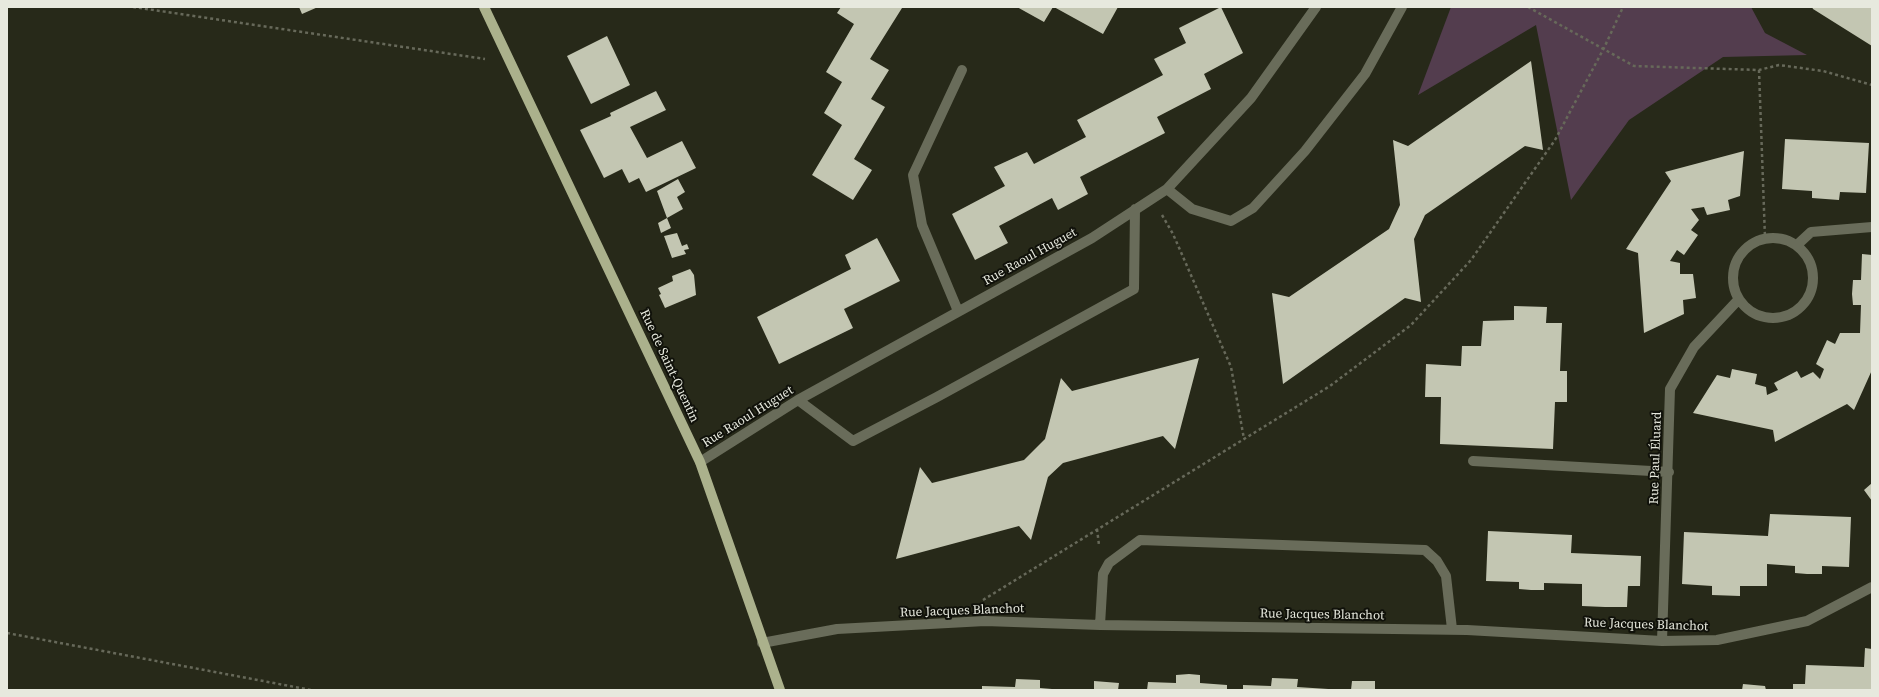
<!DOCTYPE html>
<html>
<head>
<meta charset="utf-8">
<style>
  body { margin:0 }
  #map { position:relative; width:1879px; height:697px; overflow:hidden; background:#272919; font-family:"Source Serif 4",serif }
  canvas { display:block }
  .frame { position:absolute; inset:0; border:8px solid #e7e9de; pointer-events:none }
</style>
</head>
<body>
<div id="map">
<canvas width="1879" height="697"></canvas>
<div class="frame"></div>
</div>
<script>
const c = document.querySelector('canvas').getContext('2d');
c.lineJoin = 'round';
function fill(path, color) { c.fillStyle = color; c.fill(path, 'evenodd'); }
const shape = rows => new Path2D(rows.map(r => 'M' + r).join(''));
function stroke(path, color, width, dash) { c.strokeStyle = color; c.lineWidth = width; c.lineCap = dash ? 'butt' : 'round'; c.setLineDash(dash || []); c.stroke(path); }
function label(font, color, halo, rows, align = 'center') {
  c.font = font + ' "Source Serif 4",serif'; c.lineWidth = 4; c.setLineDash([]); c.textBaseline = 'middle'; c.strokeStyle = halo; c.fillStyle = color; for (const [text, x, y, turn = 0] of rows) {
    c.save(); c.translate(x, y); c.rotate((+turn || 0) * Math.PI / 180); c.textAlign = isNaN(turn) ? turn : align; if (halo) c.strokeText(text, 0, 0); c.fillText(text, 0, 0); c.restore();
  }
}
const green = shape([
  [1451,7,1751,7,1765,33,1807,55,1723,57,1629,120,1571,200,1536,25,1418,95]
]);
const building = shape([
  [299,7,318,7,302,14],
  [841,7,902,8,870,59,889,70,871,99,885,107,854,159,872,170,853,200,812,175,842,125,824,113,842,82,826,72,854,24,837,13],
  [1017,7,1053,7,1044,22],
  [1054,7,1118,7,1103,34],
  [1221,7,1243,53,1204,74,1211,89,1157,117,1165,133,1080,177,1088,194,1058,210,1052,198,999,226,1008,243,975,260,952,214,1005,186,994,167,1027,152,1034,164,1086,137,1077,120,1163,75,1154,59,1186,43,1179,28],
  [1812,7,1872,7,1872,46,1813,9],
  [607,36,630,85,591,104,567,56],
  [1531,61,1543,150,1525,146,1425,215,1414,239,1421,302,1405,298,1283,384,1272,293,1289,297,1389,229,1400,205,1393,140,1408,146],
  [656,91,666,110,630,127,647,158,682,141,696,168,646,192,639,178,629,183,622,169,604,178,580,130,611,116,610,113],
  [1785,139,1869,143,1866,193,1840,192,1839,200,1812,198,1812,191,1782,189],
  [1744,151,1740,196,1728,200,1730,210,1707,215,1704,207,1691,209,1699,220,1691,230,1698,235,1684,255,1677,250,1670,261,1680,263,1680,274,1693,274,1696,298,1683,300,1684,314,1644,333,1638,253,1626,249,1671,181,1665,172],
  [678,179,685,192,677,197,683,209,667,218,657,191],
  [667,218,671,228,661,233,658,223],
  [677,233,682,246,687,244,689,249,684,250,686,254,672,258,664,236],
  [877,238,900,281,844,309,853,328,779,364,757,317,851,269,845,255],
  [1862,254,1872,255,1872,370,1854,410,1847,404,1775,442,1773,430,1693,413,1717,375,1730,378,1732,369,1757,374,1755,384,1766,387,1767,395,1778,390,1774,383,1797,371,1801,378,1813,372,1820,379,1824,369,1816,364,1827,340,1835,344,1840,333,1860,333,1861,305,1853,305,1852,294,1853,280,1861,280],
  [690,269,694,275,696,295,665,308,659,295,661,294,658,288,673,281,672,276],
  [1514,306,1547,307,1546,323,1562,323,1560,371,1567,371,1567,402,1555,402,1553,449,1440,444,1441,397,1425,397,1426,364,1461,366,1462,346,1481,346,1483,321,1514,320],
  [1199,358,1175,449,1163,436,1063,463,1048,477,1031,540,1019,526,896,559,920,467,932,483,1024,460,1045,439,1061,378,1072,391],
  [1872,483,1872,501,1864,490],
  [1770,514,1851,517,1849,567,1822,566,1822,574,1807,574,1795,573,1795,566,1767,564,1767,586,1740,586,1740,596,1712,595,1712,586,1682,584,1684,532,1768,536],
  [1488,531,1572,535,1571,553,1641,556,1640,586,1628,586,1627,607,1605,607,1582,606,1582,584,1544,583,1544,590,1531,590,1519,589,1519,582,1486,581],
  [1865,648,1872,649,1872,690,1793,690,1793,684,1805,684,1806,665,1864,667],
  [1189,674,1200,675,1200,683,1227,685,1227,690,1147,690,1148,682,1176,683,1176,675],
  [1272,678,1298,679,1297,687,1344,690,1243,690,1243,685,1271,686],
  [1016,679,1040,680,1040,688,1064,690,982,690,982,686,1015,687],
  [1094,681,1119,683,1118,690,1094,690],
  [1352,681,1375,681,1375,690,1351,690],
  [1743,684,1765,686,1766,690,1742,690]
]);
const path = shape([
  [133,7,485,59],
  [1528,7,1634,66,1759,70,1779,65,1823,71,1872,85],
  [1759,70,1765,238],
  [1162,215,1173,234,1231,367,1244,439],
  [1097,529,1099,545],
  [983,600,1330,386,1411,325,1471,260,1555,140,1604,48,1623,7],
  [7,633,311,690]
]);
const minor = shape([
  [1167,189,1192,209,1231,221,1253,208,1305,151,1365,74,1402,7],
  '1733 278a40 40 0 1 1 80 0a40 40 0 1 1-80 0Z',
  [1797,245,1811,232,1872,227],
  [958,311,922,225,913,175,962,70],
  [798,400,853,441,937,397,1134,289,1135,209],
  [1473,461,1669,472],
  [700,462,798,400,1092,238,1167,189,1251,98,1316,7],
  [1100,625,1103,574,1109,563,1140,540,1425,550,1437,561,1446,576,1452,629],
  [1662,641,1670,389,1694,347,1739,299],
  [762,643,837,629,985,621,1100,625,1467,630,1662,641,1717,640,1807,621,1872,587]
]);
const major = shape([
  [484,7,700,462,780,690]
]);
const streetNames = [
  ["Rue Raoul Huguet",1030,257,-29],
  ["Rue de Saint-Quentin",669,366,65],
  ["Rue Raoul Huguet",748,417,-32],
  ["Rue Paul Éluard",1656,458,-88],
  ["Rue Jacques Blanchot",962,611,-2],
  ["Rue Jacques Blanchot",1322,615,1],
  ["Rue Jacques Blanchot",1646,625,2]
];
fill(green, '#533d4e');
fill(building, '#c3c6b2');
stroke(path, '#67695a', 2.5, [3, 3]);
stroke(minor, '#696c5a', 10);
stroke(major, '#abb18c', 10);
label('13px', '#e7e9de', '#10110a', streetNames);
</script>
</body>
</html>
